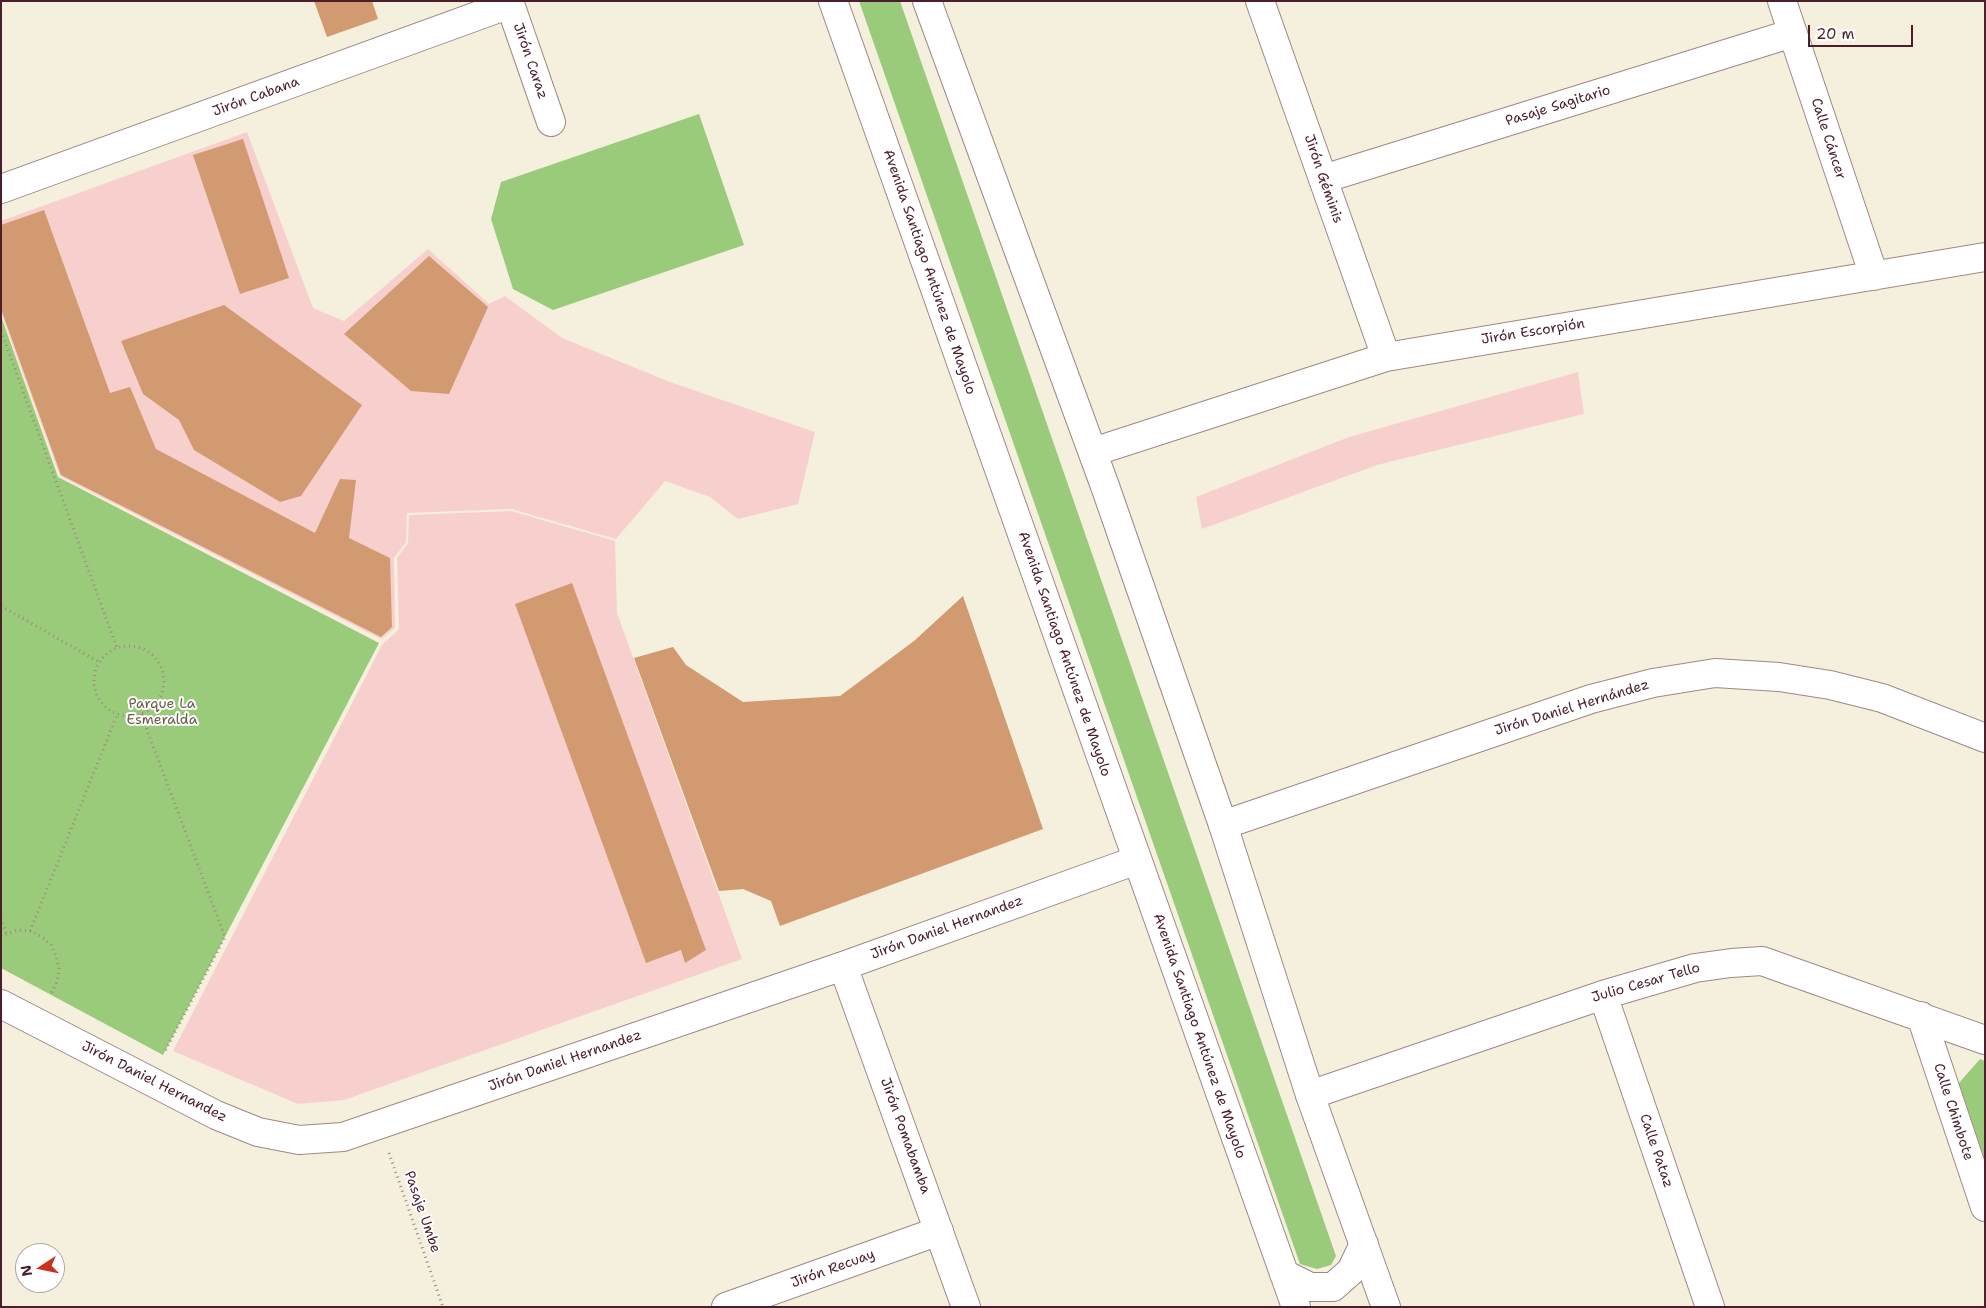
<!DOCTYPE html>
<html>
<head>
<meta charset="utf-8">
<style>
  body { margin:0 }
  #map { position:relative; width:1986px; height:1308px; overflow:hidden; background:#f5efdd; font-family:"Shantell Sans",sans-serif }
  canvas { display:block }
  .frame { position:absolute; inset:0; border:2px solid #4a1f2b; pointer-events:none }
  .north { position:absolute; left:15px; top:1243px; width:50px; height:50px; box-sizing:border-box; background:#fff; border:1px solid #b7a5aa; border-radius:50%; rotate:259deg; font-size:14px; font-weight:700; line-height:20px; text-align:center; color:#4a1f2b }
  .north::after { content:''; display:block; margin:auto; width:18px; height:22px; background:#c8321e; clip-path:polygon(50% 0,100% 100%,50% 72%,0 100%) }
  .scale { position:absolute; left:1808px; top:25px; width:105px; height:22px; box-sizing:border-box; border:2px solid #4a1f2b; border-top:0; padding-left:6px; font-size:15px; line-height:18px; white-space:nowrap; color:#4a1f2b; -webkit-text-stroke:4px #fff; paint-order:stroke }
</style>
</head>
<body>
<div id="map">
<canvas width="1986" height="1308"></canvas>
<div class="frame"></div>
<div class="north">N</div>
<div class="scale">20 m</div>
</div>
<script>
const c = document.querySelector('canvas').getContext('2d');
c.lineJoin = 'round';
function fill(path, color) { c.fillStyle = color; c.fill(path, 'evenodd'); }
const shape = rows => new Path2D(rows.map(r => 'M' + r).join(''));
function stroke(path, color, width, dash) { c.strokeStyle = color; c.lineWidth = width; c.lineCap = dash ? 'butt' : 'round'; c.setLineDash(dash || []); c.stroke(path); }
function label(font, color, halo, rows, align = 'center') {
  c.font = font + ' "Shantell Sans",sans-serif'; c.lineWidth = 4; c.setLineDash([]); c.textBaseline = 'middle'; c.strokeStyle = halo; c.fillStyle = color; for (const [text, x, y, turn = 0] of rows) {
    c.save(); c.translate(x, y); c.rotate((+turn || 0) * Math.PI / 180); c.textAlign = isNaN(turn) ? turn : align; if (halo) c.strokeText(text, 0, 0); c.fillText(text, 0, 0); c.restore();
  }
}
const built = shape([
  [247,132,313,308,344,321,428,249,489,304,505,296,562,338,670,382,815,432,798,504,738,519,710,497,665,481,616,539,511,509,407,513,406,542,394,558,395,628,381,639,60,476,1,313,1,221],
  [1578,372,1584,414,1377,465,1202,529,1196,497,1349,437],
  [511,511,615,541,617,613,742,959,344,1100,298,1104,173,1051,382,645,399,629,397,558,408,543,409,515]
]);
const green = shape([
  [859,1,900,1,1336,1256,1331,1265,1317,1269,1300,1264],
  [699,114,744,245,553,310,513,289,491,219,501,182],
  [1,316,58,477,379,643,163,1055,1,968],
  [1980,1059,1985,1061,1985,1160,1959,1083]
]);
const building = shape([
  [314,1,372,1,378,19,327,37],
  [243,139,289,278,240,294,193,155],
  [44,210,110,393,130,387,156,449,315,533,340,479,356,480,349,538,390,558,392,627,381,637,61,475,1,309,1,225],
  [429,256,488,307,449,394,411,391,344,334],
  [224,305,362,405,301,496,280,502,194,450,179,420,143,394,121,341],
  [572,583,706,950,685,963,681,950,646,963,515,604],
  [963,596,1043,829,780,926,771,901,743,889,719,891,634,658,673,647,686,665,743,702,840,696,914,641]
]);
const path = shape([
  [1,331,117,648],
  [1,606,99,662],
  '94 681a35 35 0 1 1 70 0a35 35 0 1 1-70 0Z',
  [141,714,225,937,164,1053],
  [1,918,6,933],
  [30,931,117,715],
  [1,936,18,930,30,931,41,936,51,945,56,956,59,968,57,981,51,994],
  [389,1153,443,1307]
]);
const street = shape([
  [509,1,551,122],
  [1260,1,1386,357],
  [1782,1,1874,276],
  [1323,179,1793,33],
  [1,189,510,4],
  [1093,452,1386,357,1985,257],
  [1223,825,1591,699,1653,683,1715,673,1779,677,1830,685,1882,698,1985,738],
  [843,966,966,1307],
  [1603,995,1710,1307],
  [1,1004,216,1115,258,1132,299,1140,343,1137,843,966,1137,860],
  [1921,1016,1985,1207],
  [1310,1095,1603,995,1695,968,1731,963,1762,961,1985,1040],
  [726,1307,939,1231]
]);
const secondary = shape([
  [833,1,1296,1307],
  [927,1,1106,489,1223,825,1310,1095,1386,1307],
  [1284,1274,1310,1287,1333,1287,1351,1271,1364,1244]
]);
const streetNames = [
  ["Jirón Caraz",530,61,71],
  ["Jirón Cabana",256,97,-20],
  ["Pasaje Sagitario",1558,106,-17],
  ["Calle Cáncer",1828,139,72],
  ["Jirón Géminis",1323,179,71],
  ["Avenida Santiago Antúnez de Mayolo",929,272,71],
  ["Jirón Escorpión",1533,332,-9],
  ["Avenida Santiago Antúnez de Mayolo",1064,654,71],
  ["Jirón Daniel Hernández",1572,708,-17],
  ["Jirón Daniel Hernandez",947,928,-20],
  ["Julio Cesar Tello",1646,983,-16],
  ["Avenida Santiago Antúnez de Mayolo",1199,1036,71],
  ["Jirón Daniel Hernandez",565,1061,-19],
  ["Jirón Daniel Hernandez",154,1082,27],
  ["Calle Chimbote",1953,1112,72],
  ["Jirón Pomabamba",905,1136,70],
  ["Calle Pataz",1656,1151,71],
  ["Pasaje Umbe",422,1212,71],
  ["Jirón Recuay",833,1269,-20]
];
const parkNames = [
  ["Parque La",162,704],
  ["Esmeralda",162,720]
];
fill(built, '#f7d0ce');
fill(green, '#9acb7b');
fill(building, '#d29a70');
stroke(street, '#a08784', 30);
stroke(secondary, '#a08784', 30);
stroke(path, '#a08784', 3, [1, 4]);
stroke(street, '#fff', 28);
stroke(secondary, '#fff', 28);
label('14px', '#4a1f2b', '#fff', streetNames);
label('14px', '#665b47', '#fff', parkNames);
</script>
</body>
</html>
